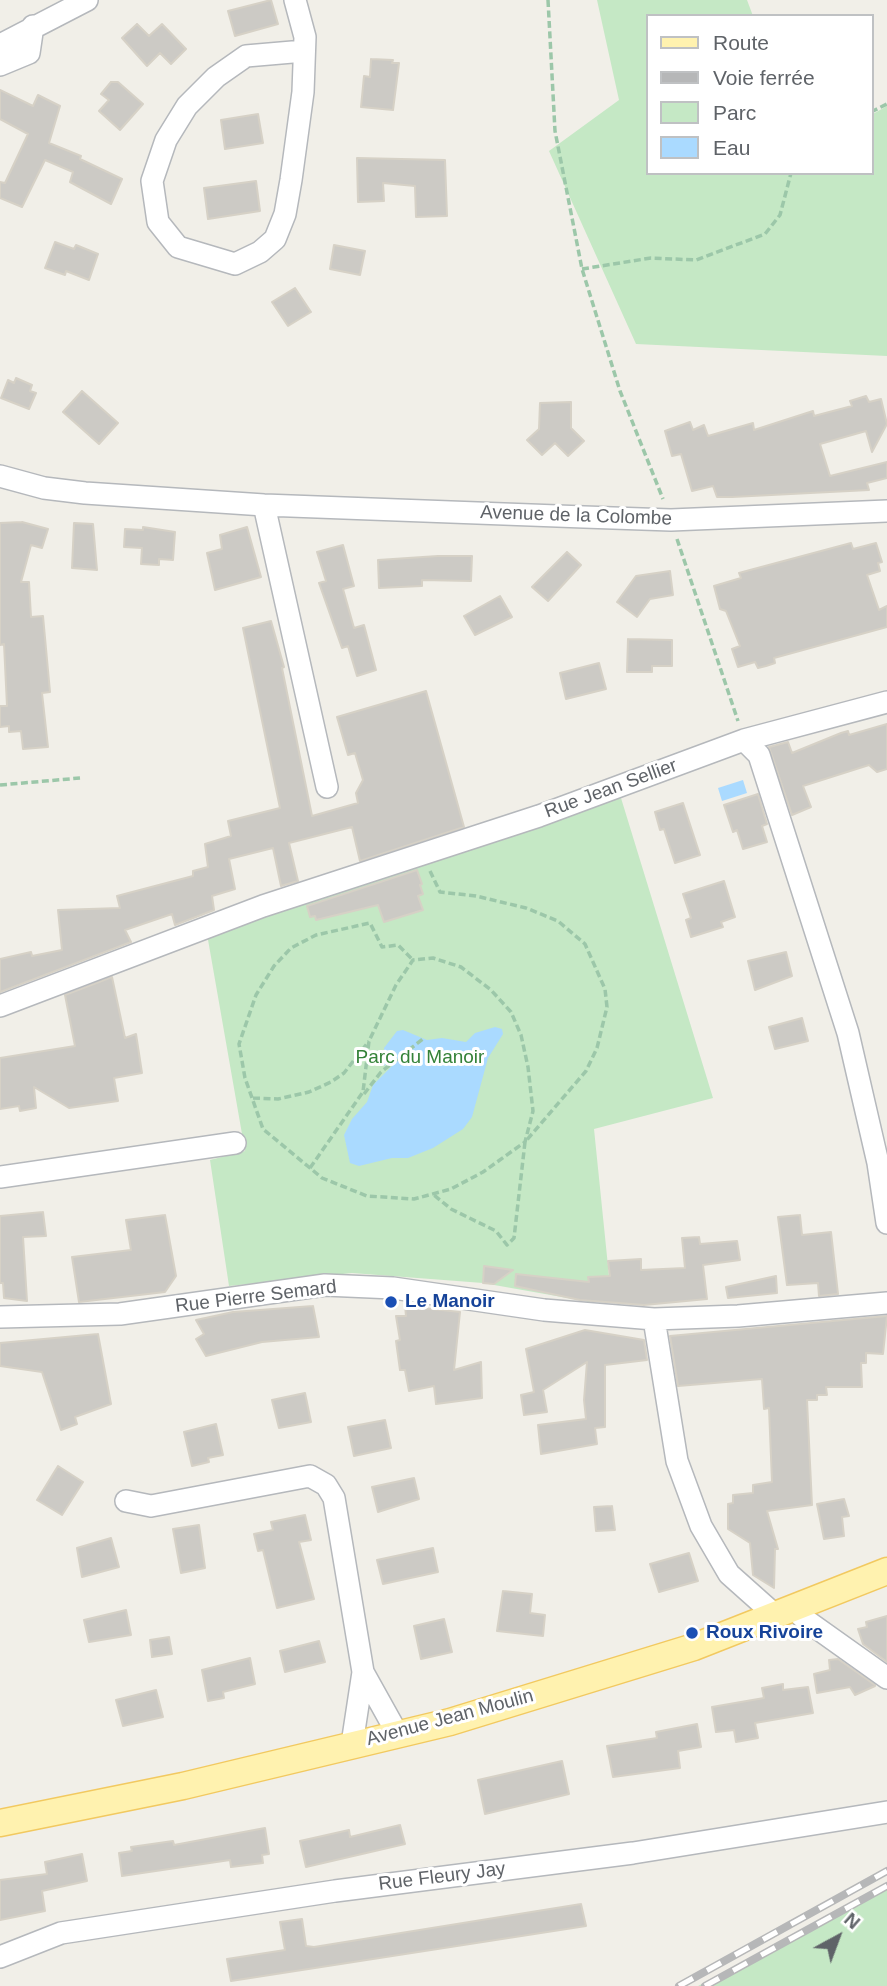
<!DOCTYPE html>
<html>
<head>
<meta charset="utf-8">
<style>
  body { margin:0 }
  #map { position:relative; width:887px; height:1986px; overflow:hidden; background:#f1efe8; font-family:Helvetica,sans-serif }
  canvas { display:block }
  .legend { position:absolute; left:646px; top:14px; width:228px; height:161px; box-sizing:border-box; background:#fff; border:2px solid #bfc1c3; margin:0; padding:9px 12px; list-style:none; font-size:21px; color:#5f6368 }
  .legend li { display:flex; align-items:center; gap:14px; height:35px }
  .legend b { width:35px; border:2px solid #bfc1c3 }
  .north { position:absolute; left:803px; top:1902px; width:70px; height:70px; -webkit-text-stroke:5px #fff; paint-order:stroke; rotate:41deg; font-size:19px; font-weight:700; line-height:28px; text-align:center; color:#5f6368 }
  .north::after { content:''; display:block; margin:auto; width:24px; height:32px; background:#5f6368; clip-path:polygon(50% 0,100% 100%,50% 72%,0 100%) }
</style>
</head>
<body>
<div id="map">
<canvas width="887" height="1986"></canvas>
<ul class="legend">
<li><b style="height:9px;background:#fff2af"></b>Route</li>
<li><b style="height:9px;background:#b6b7b8"></b>Voie ferrée</li>
<li><b style="height:19px;background:#c5e8c5"></b>Parc</li>
<li><b style="height:19px;background:#aadaff"></b>Eau</li>
</ul>
<div class="north">N</div>
</div>
<script>
const c = document.querySelector('canvas').getContext('2d');
c.lineJoin = 'round';
function fill(path, color) { c.fillStyle = color; c.fill(path, 'evenodd'); }
const shape = rows => new Path2D(rows.map(r => 'M' + r).join(''));
function stroke(path, color, width, dash) { c.strokeStyle = color; c.lineWidth = width; c.lineCap = dash ? 'butt' : 'round'; c.setLineDash(dash || []); c.stroke(path); }
function label(font, color, halo, rows, align = 'center') {
  c.font = font + ' Helvetica,sans-serif'; c.lineWidth = 6; c.setLineDash([]); c.textBaseline = 'middle'; c.strokeStyle = halo; c.fillStyle = color; for (const [text, x, y, turn = 0] of rows) {
    c.save(); c.translate(x, y); c.rotate((+turn || 0) * Math.PI / 180); c.textAlign = isNaN(turn) ? turn : align; if (halo) c.strokeText(text, 0, 0); c.fillText(text, 0, 0); c.restore();
  }
}
const green = shape([
  [597,0,747,0,753,16,647,16,647,173,871,173,871,115,887,106,887,356,636,344,549,151,619,100],
  [621,798,713,1098,594,1129,609,1276,589,1277,590,1302,483,1283,352,1273,229,1286,210,1160,245,1151,207,934,305,898],
  [887,1887,887,1986,698,1986]
]);
const water = shape([
  [743,780,747,793,722,801,718,788],
  [495,1027,502,1029,503,1034,488,1058,472,1117,463,1129,433,1148,408,1158,392,1158,359,1166,350,1163,344,1135,352,1119,367,1102,373,1085,396,1062,393,1058,384,1066,384,1048,397,1031,403,1030,427,1040,442,1038,466,1042,475,1033]
]);
const building = shape([
  [271,0,278,24,235,36,228,11,271,0],
  [137,24,149,36,162,24,186,49,171,64,160,53,147,66,122,38,137,24],
  [371,59,393,60,392,63,399,63,393,110,361,107,364,76,370,77,371,59],
  [111,82,118,82,143,104,120,130,99,111,109,100,101,94,111,82],
  [0,90,33,106,38,95,60,106,49,143,81,156,80,159,122,179,111,204,70,182,73,172,45,160,22,207,0,198,0,182,5,183,28,134,0,119,0,90],
  [258,114,263,143,225,149,221,120,258,114],
  [357,158,445,160,447,216,416,217,415,186,383,183,384,201,358,202,357,158],
  [256,181,260,211,208,219,204,188,256,181],
  [55,242,74,249,76,245,98,254,89,280,66,271,65,275,45,268,55,242],
  [334,245,365,251,360,275,330,269,334,245],
  [295,288,311,312,288,326,272,302,295,288],
  [16,378,32,385,30,391,36,393,29,409,1,398,8,380,14,383,16,378],
  [82,391,118,423,99,444,63,412,82,391],
  [866,396,869,402,881,399,887,424,872,452,866,431,820,444,830,476,887,462,887,478,867,483,869,490,732,497,717,497,713,486,692,491,681,454,672,456,665,431,690,422,693,430,704,425,708,436,753,423,754,430,813,411,814,416,852,406,850,401,866,396],
  [571,402,571,428,584,441,568,456,555,443,542,455,527,440,539,429,540,403,571,402],
  [22,522,48,529,42,548,31,545,21,582,29,582,31,617,43,616,50,692,42,693,48,747,23,749,21,731,9,732,9,726,0,727,0,706,7,706,4,644,0,645,0,523,22,522],
  [74,523,93,524,97,570,72,568,74,523],
  [143,527,175,532,173,560,159,559,159,565,141,564,142,548,124,547,125,529,143,530,143,527],
  [247,527,261,577,215,590,207,553,222,549,220,535,247,527],
  [851,543,853,549,876,543,882,562,878,563,880,571,867,575,879,610,887,606,887,627,774,658,775,663,766,666,758,668,755,662,738,667,732,649,740,646,726,611,720,609,714,586,741,578,739,573,750,570,851,543],
  [343,545,354,586,343,589,354,628,364,625,376,670,357,676,348,646,342,648,319,583,326,581,317,552,343,545],
  [567,552,581,565,548,601,532,587,567,552],
  [438,556,472,556,471,581,422,580,422,586,379,588,378,560,438,556],
  [670,571,673,595,650,599,637,617,617,602,636,576,670,571],
  [500,596,512,617,475,635,464,616,500,596],
  [271,621,284,667,282,668,312,816,358,803,356,793,363,780,355,753,348,755,337,717,426,691,464,827,360,861,352,827,289,843,298,881,281,886,273,848,229,859,235,889,212,896,214,910,175,925,172,914,125,930,131,942,0,992,0,959,31,952,32,956,62,950,58,910,120,908,117,896,193,876,193,871,208,867,205,844,231,836,228,821,280,808,243,628,271,621],
  [628,639,672,640,672,666,652,666,652,672,627,672,628,639],
  [599,663,606,689,566,699,560,673,599,663],
  [887,724,887,769,877,772,869,765,803,786,811,807,792,815,769,747,788,742,792,753,841,733,848,731,849,735,887,724],
  [758,794,767,824,762,826,767,842,743,849,737,830,733,832,724,805,758,794],
  [683,803,700,855,675,863,664,829,660,830,655,812,683,803],
  [417,870,422,884,420,885,423,894,418,896,423,910,384,922,378,905,316,920,315,916,310,917,307,906,417,870],
  [724,881,735,917,721,922,723,927,691,937,686,920,691,918,683,894,724,881],
  [786,952,792,976,755,990,748,961,786,952],
  [112,977,125,1038,136,1034,142,1073,114,1078,118,1101,69,1108,34,1087,36,1108,20,1111,19,1106,0,1109,0,1058,75,1046,65,995,112,977],
  [802,1018,808,1041,775,1049,769,1027,802,1018],
  [43,1212,46,1236,23,1237,27,1301,4,1298,3,1283,0,1283,0,1216,43,1212],
  [165,1215,176,1276,165,1292,79,1302,72,1257,131,1250,126,1220,165,1215],
  [800,1215,802,1235,831,1232,838,1294,819,1296,818,1283,787,1285,778,1217,800,1215],
  [699,1237,700,1244,737,1241,740,1260,703,1265,707,1299,644,1305,580,1300,515,1286,516,1274,589,1282,588,1277,610,1276,608,1261,641,1259,641,1270,685,1268,682,1238,699,1237],
  [484,1266,513,1270,494,1284,483,1283,484,1266],
  [776,1276,777,1293,728,1298,726,1287,776,1276],
  [313,1306,319,1337,262,1342,206,1356,196,1339,204,1334,196,1320,233,1312,313,1306],
  [405,1306,460,1312,454,1370,481,1362,482,1398,436,1404,434,1386,409,1391,405,1370,400,1370,396,1341,400,1340,396,1316,406,1316,405,1306],
  [887,1316,883,1354,866,1353,866,1363,861,1363,862,1387,826,1387,827,1395,817,1395,817,1400,807,1400,812,1505,767,1511,778,1549,775,1549,774,1588,753,1575,750,1543,728,1529,728,1504,733,1503,733,1495,753,1493,753,1485,772,1482,769,1408,764,1409,762,1379,678,1386,670,1336,887,1316],
  [585,1330,644,1340,647,1360,605,1365,605,1427,595,1428,597,1444,541,1454,538,1425,586,1419,584,1400,587,1362,543,1390,547,1412,524,1415,521,1395,534,1392,526,1349,585,1330],
  [98,1334,111,1404,75,1417,77,1424,61,1430,42,1372,0,1366,0,1343,98,1334],
  [305,1393,311,1422,279,1428,272,1400,305,1393],
  [385,1420,391,1448,354,1456,348,1427,385,1420],
  [216,1424,223,1455,208,1458,209,1462,192,1466,184,1432,216,1424],
  [58,1466,83,1482,62,1515,37,1500,58,1466],
  [414,1478,419,1499,378,1512,372,1487,414,1478],
  [844,1499,849,1516,842,1517,844,1536,824,1539,817,1504,844,1499],
  [612,1506,615,1530,596,1531,594,1507,612,1506],
  [305,1515,311,1540,299,1542,314,1599,277,1608,263,1550,258,1551,254,1534,273,1530,271,1522,305,1515],
  [199,1525,205,1568,181,1573,173,1529,199,1525],
  [111,1538,119,1567,82,1577,77,1548,111,1538],
  [433,1548,438,1572,383,1584,377,1560,433,1548],
  [689,1553,698,1581,659,1592,650,1564,689,1553],
  [503,1591,532,1594,530,1613,545,1615,543,1636,497,1631,503,1591],
  [126,1610,131,1635,89,1642,84,1620,126,1610],
  [887,1616,887,1662,863,1644,858,1629,867,1627,866,1622,887,1616],
  [444,1619,452,1652,421,1659,414,1626,444,1619],
  [169,1637,172,1654,152,1657,150,1640,169,1637],
  [319,1641,325,1662,285,1672,280,1651,319,1641],
  [250,1658,255,1684,223,1692,224,1698,208,1701,202,1670,250,1658],
  [838,1659,875,1685,875,1686,855,1695,850,1687,817,1693,814,1674,830,1670,829,1660,838,1659],
  [783,1684,783,1690,808,1687,813,1713,755,1723,758,1738,736,1742,734,1730,716,1732,712,1707,764,1698,762,1688,783,1684],
  [156,1690,163,1717,123,1726,116,1700,156,1690],
  [697,1724,701,1747,678,1751,680,1768,613,1777,607,1746,657,1738,656,1732,697,1724],
  [562,1761,569,1794,485,1814,478,1780,562,1761],
  [400,1825,405,1844,306,1867,300,1841,349,1830,350,1837,400,1825],
  [265,1828,269,1854,262,1855,263,1863,231,1867,230,1860,122,1876,119,1853,132,1851,131,1847,173,1841,174,1845,265,1828],
  [82,1854,87,1881,42,1891,45,1911,0,1920,0,1880,47,1874,45,1862,82,1854],
  [581,1904,586,1926,231,1981,227,1959,285,1950,280,1922,302,1919,306,1946,314,1947,581,1904]
]);
const path = shape([
  [548,0,555,131,582,269,620,391,663,499],
  [871,112,887,104],
  [582,269,651,258,696,260,765,234,780,215,791,173],
  [677,539,738,721],
  [0,785,80,778],
  [430,871,440,892,476,896,526,908,558,921,585,944,605,989,607,1007,597,1048,586,1071,525,1142,514,1238,507,1245,496,1231,451,1209,434,1195],
  [364,1094,381,1072,424,1038],
  [253,1098,278,1099,309,1092,331,1082,344,1073,369,1041],
  [310,1168,363,1092,369,1041,396,985,413,960,433,958,461,967,491,990,511,1012,521,1035,528,1067,533,1111,525,1142,483,1172,451,1189,414,1199,367,1196,322,1178,310,1168,263,1129,245,1078,239,1044,256,995,274,966,291,948,316,935,370,923,382,947,398,945,413,960]
]);
const minor = shape([
  [295,0,305,37,303,92,291,180,285,214,275,239,260,252,235,264,178,247,158,222,152,181,166,140,187,106,216,77,246,56,304,51],
  [0,45,87,0],
  [0,65,29,53,33,26],
  [0,476,44,488,85,493,264,505,584,517,671,520,887,511],
  [264,505,327,787],
  [744,740,759,755,848,1033,878,1163,887,1223],
  [0,1006,263,906,539,816,744,740,887,702],
  [0,1177,235,1143],
  [0,1317,120,1314,325,1285,393,1288,544,1310,654,1319,738,1316,887,1303],
  [654,1319,677,1461,701,1526,729,1574,775,1615],
  [126,1501,151,1506,310,1476,326,1485,334,1498,363,1672,352,1744],
  [793,1608,807,1621,887,1678],
  [363,1672,397,1733],
  [0,1957,61,1933,335,1891,633,1853,887,1812]
]);
const major = shape([
  [0,1823,183,1786,450,1722,694,1647,887,1571]
]);
const rail = shape([
  [679,1986,887,1871],
  [705,1986,887,1886]
]);
const markers = [
  [391,1302,7,"#1a4fb4"],
  [692,1633,7,"#1a4fb4"]
];
const streetNames = [
  ["Avenue de la Colombe",576,516,2],
  ["Rue Jean Sellier",611,789,-20],
  ["Rue Pierre Semard",256,1297,-7],
  ["Avenue Jean Moulin",450,1718,-15],
  ["Rue Fleury Jay",442,1877,-7]
];
const parkNames = [
  ["Parc du Manoir",420,1058]
];
const transitNames = [
  ["Le Manoir",405,1302],
  ["Roux Rivoire",706,1633]
];
fill(green, '#c5e8c5');
fill(water, '#aadaff');
fill(building, '#cccac5');
stroke(building, '#d6d1c6', 2);
stroke(minor, '#b5b8bc', 24);
stroke(major, '#f2c960', 29);
stroke(path, '#9cc7a9', 3.5, [7, 3.5]);
stroke(minor, '#fff', 21);
stroke(major, '#fff2af', 26);
stroke(rail, '#b6b7b8', 8);
stroke(rail, '#fff', 5, [16]);
for (const [x, y, r, color] of markers) { const dot = new Path2D(); dot.arc(x, y, r, 0, 2 * Math.PI); c.fillStyle = color; c.fill(dot); stroke(dot, '#fff', 2.5); }
label('19px', '#5f6368', '#fff', streetNames);
label('19px', '#348238', '#fff', parkNames);
label('bold 19px', '#164399', '#fff', transitNames, 'left');
</script>
</body>
</html>
